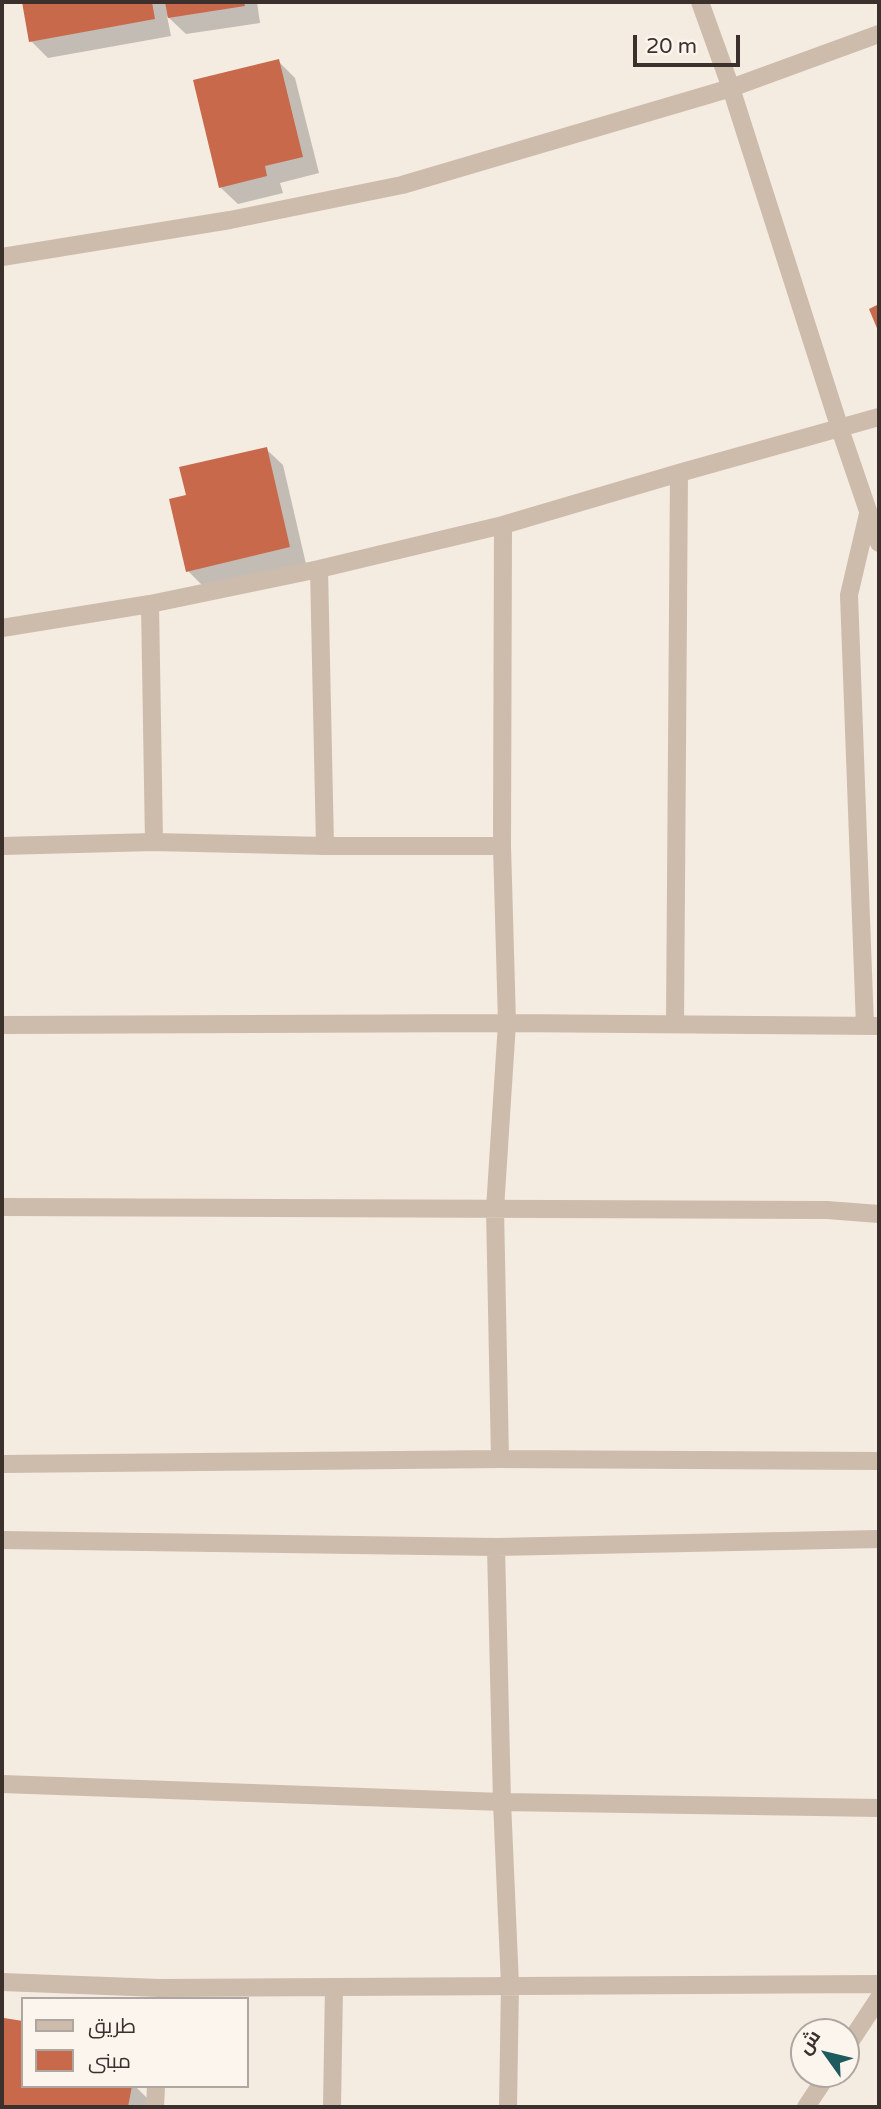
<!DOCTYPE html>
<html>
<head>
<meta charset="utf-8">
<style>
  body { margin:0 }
  #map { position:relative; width:881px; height:2109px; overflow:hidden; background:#f4ebe1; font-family:"Varela Round",Cairo,sans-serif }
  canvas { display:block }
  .frame { position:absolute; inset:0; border:4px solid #3b302b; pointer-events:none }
  .legend { position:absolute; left:21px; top:1997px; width:228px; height:91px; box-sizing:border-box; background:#fbf5ee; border:2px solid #aea6a0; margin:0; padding:9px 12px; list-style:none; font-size:21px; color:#3b302b }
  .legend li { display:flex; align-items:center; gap:14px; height:35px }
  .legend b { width:35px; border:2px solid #aea6a0 }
  .north { position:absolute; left:790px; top:2018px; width:70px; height:70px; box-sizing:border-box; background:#fbf5ee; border:2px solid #aea6a0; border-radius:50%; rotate:304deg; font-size:19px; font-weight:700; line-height:28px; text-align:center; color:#3b302b }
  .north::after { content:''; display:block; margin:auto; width:24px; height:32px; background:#1f5a5e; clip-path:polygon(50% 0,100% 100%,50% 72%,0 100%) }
  .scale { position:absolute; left:633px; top:35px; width:107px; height:32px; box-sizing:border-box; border:4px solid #3b302b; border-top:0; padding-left:9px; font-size:21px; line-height:24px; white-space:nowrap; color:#3b302b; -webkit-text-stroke:5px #fbf5ee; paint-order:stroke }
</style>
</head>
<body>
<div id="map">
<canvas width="881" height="2109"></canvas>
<div class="frame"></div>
<ul class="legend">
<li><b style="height:9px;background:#cdbbac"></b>طريق</li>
<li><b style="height:19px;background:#c8694b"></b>مبنى</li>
</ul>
<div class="north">ش</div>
<div class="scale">20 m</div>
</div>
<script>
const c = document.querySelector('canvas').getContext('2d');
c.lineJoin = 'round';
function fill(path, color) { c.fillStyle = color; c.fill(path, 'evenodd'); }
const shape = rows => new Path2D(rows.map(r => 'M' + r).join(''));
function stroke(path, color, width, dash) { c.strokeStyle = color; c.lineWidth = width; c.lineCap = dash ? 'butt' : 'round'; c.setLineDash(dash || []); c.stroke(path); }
const shadow = shape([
  [24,2,257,2,260,23,186,34,167,16,171,36,48,58,31,41],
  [278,61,295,78,319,173,280,183,283,193,238,204,221,188],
  [266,449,283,465,306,564,205,588,188,571,188,496],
  [5,2020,23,2086,135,2086,148,2099,147,2107,2,2107,2,2043]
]);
const building = shape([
  [22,2,152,2,155,19,29,42],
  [165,2,244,2,245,6,168,18],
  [279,59,303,157,265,166,267,176,219,188,193,80],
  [879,304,879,333,869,309],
  [267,447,290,547,186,572,169,499,186,495,179,467],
  [4,2018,23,2021,23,2086,132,2086,128,2107,2,2107]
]);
const minor = shape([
  [700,2,731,88,840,429,879,543],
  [2,257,230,220,402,185,731,88,879,34],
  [319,569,325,846],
  [150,604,154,842],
  [2,628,150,604,319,569,503,525,679,473,879,417],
  [2,846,154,842,325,846,502,846],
  [675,1023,679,473],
  [2,1025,507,1023,879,1026],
  [865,1026,849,595,868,514],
  [2,1207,827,1210,879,1214],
  [500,1459,495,1209,507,1023,502,846,503,525],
  [2,1464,500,1459,879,1461],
  [2,1540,496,1547,879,1539],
  [496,1547,502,1802,510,1985,508,2107],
  [2,1784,502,1802,879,1808],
  [2,1982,159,1988,879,1984],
  [846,2048,879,1998],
  [155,2107,156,2086],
  [332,2107,334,1987],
  [806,2107,828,2074]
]);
fill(shadow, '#0003');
fill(building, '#c8694b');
stroke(minor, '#cdbbac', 18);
</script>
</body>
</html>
